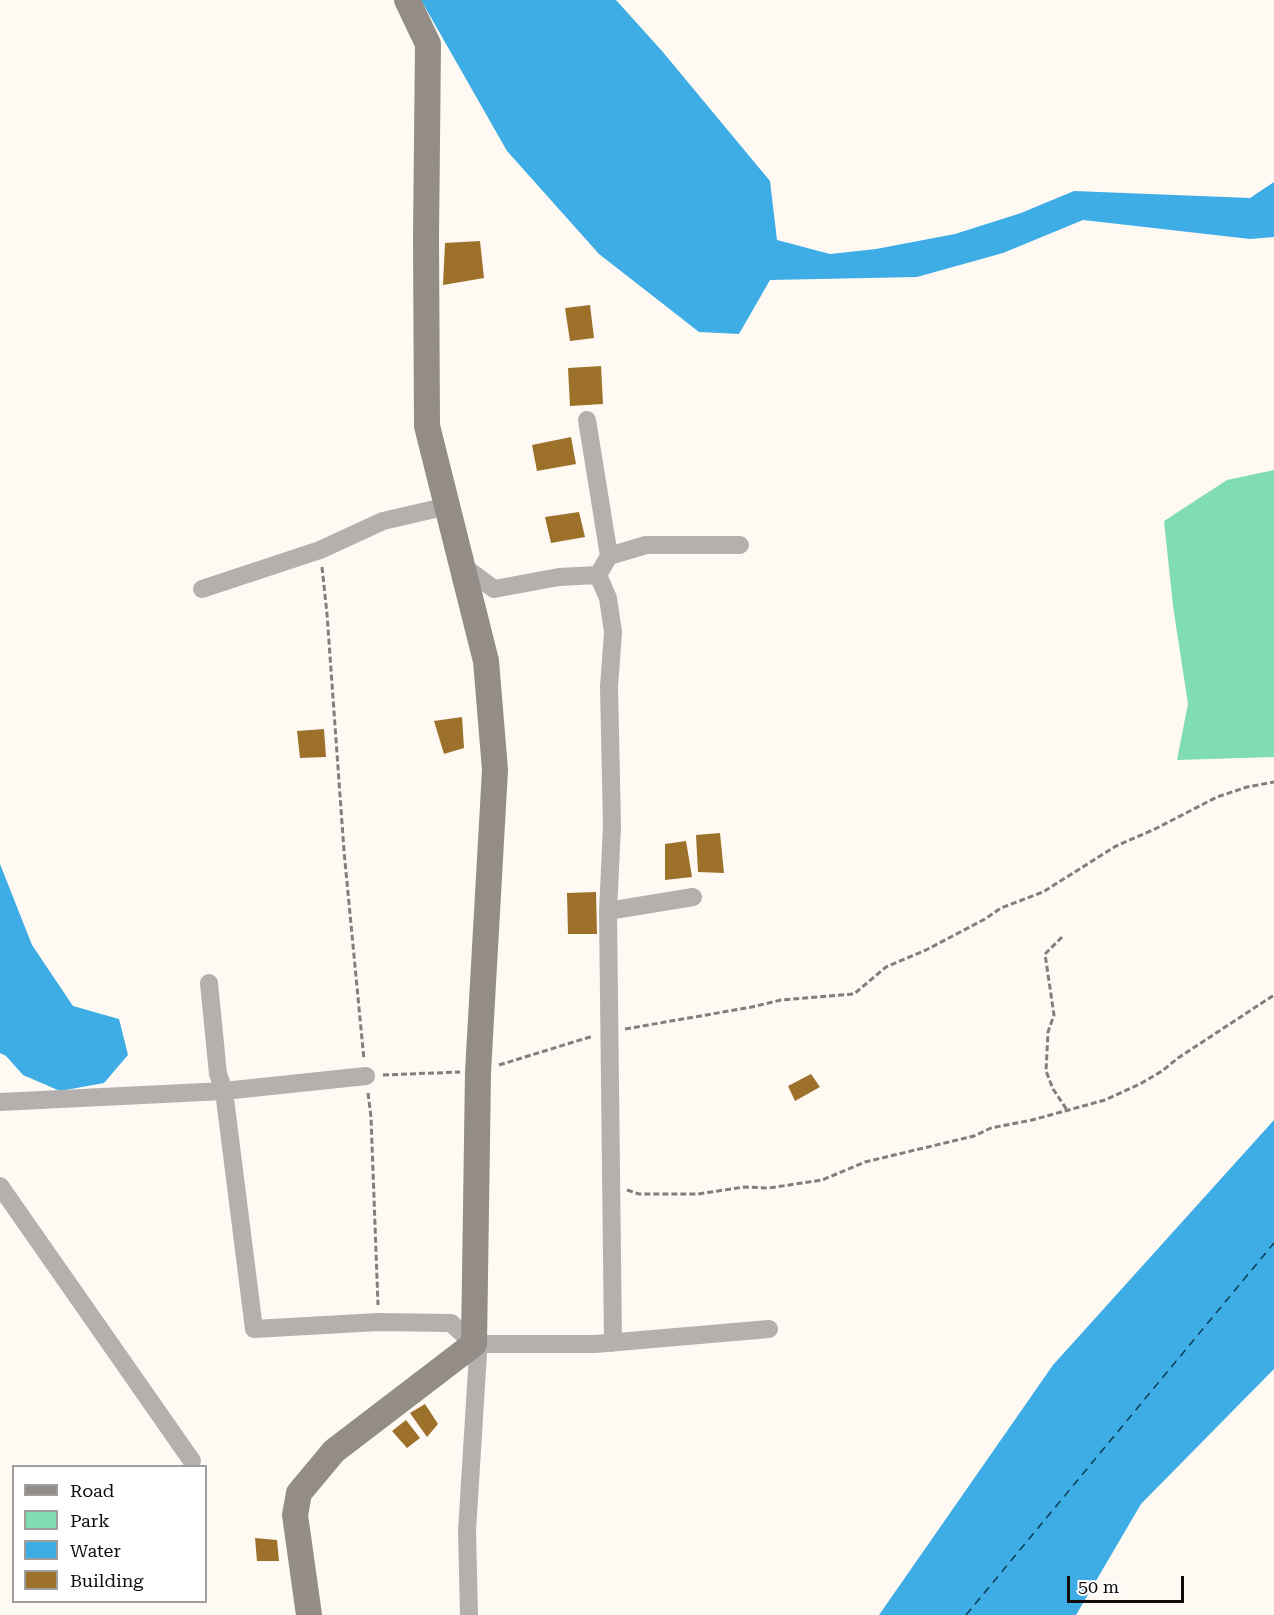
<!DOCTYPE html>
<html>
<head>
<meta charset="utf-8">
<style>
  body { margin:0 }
  #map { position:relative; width:1274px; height:1615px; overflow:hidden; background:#fef9f3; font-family:"Roboto Serif",serif }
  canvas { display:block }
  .legend { position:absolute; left:12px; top:1465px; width:195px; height:138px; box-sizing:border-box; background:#fff; border:2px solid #9f9e9d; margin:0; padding:8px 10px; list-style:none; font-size:18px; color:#100d0a }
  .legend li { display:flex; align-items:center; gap:12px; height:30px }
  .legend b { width:30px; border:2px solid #9f9e9d }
  .scale { position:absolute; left:1067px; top:1576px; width:117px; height:27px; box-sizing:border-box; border:3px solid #100d0a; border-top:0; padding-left:8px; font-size:18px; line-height:21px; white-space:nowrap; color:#100d0a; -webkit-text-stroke:4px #fff; paint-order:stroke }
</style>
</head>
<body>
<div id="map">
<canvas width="1274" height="1615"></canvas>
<ul class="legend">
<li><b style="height:8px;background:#938c87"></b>Road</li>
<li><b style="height:16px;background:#80dcb3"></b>Park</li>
<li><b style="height:16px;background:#3eade6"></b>Water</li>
<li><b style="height:16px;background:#9e712a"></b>Building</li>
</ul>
<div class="scale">50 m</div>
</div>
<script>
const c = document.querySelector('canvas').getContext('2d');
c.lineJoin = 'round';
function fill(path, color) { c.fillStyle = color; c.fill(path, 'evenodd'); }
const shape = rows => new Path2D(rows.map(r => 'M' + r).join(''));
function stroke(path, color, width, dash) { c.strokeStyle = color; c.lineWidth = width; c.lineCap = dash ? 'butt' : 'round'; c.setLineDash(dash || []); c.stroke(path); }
const green = shape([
  [1274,470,1274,757,1177,760,1188,704,1173,606,1164,521,1227,480]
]);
const water = shape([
  [421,0,616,0,662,51,770,181,777,240,830,254,876,249,955,234,1021,213,1074,191,1250,198,1274,182,1274,237,1250,239,1083,220,1003,253,917,277,770,280,739,334,699,332,599,254,507,151],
  [0,864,32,945,73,1006,119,1019,128,1055,104,1083,60,1091,23,1075,6,1056,0,1053],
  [1274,1120,1274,1369,1141,1504,1076,1615,879,1615,1053,1365]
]);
const ferry = shape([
  [966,1615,1274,1243]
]);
const building = shape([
  [480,241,484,278,443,285,445,243],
  [590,305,594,338,570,341,565,308],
  [601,366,603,404,570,406,568,368],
  [571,437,576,464,537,471,532,445],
  [579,512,585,537,551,543,545,517],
  [462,717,464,748,444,754,434,721],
  [324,729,326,757,300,758,297,731],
  [720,833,724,873,698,872,696,835],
  [686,841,692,877,665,880,665,844],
  [596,892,597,934,568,934,567,893],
  [811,1074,820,1087,795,1101,788,1086],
  [425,1404,438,1424,427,1437,410,1413],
  [406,1420,420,1438,407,1448,392,1431],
  [255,1538,277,1540,279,1561,257,1561]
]);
const path = shape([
  [322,567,327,614,344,851,364,1060],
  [1062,937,1045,954,1054,1015,1048,1032,1046,1071,1053,1089,1067,1110],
  [625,1029,752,1007,781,1000,854,994,886,967,926,950,985,919,1001,908,1043,892,1116,846,1155,829,1217,797,1247,787,1274,782],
  [499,1065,593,1036],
  [383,1075,460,1072],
  [368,1093,371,1117,378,1305],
  [627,1190,639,1194,698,1194,744,1187,769,1188,822,1180,865,1162,974,1136,991,1128,1032,1120,1105,1100,1140,1084,1162,1071,1178,1058,1274,995]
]);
const street = shape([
  [587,420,609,556,598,575],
  [609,556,646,545,740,545],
  [463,566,494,589,559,577,598,575,608,598,613,632,609,687,612,826,608,911,613,1343],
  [202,589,320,550,383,521,448,506],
  [608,911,693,897],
  [209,983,218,1074,224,1091,254,1329,378,1322,451,1323,474,1344,478,1353,467,1531,469,1615],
  [0,1102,224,1091,366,1076],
  [0,1186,192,1461],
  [474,1344,595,1344,769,1329]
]);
const secondary = shape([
  [309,1615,295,1515,299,1493,334,1451,474,1344,478,1072,495,770,486,661,427,426,426,238,428,44,407,0]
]);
fill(green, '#80dcb3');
fill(water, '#3eade6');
stroke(ferry, '#0d3b53', 1.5, [8, 6]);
fill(building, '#9e712a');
stroke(path, '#827e7a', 3, [6, 3]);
stroke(street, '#b5b0ad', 18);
stroke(secondary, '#938c87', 26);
</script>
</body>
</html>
